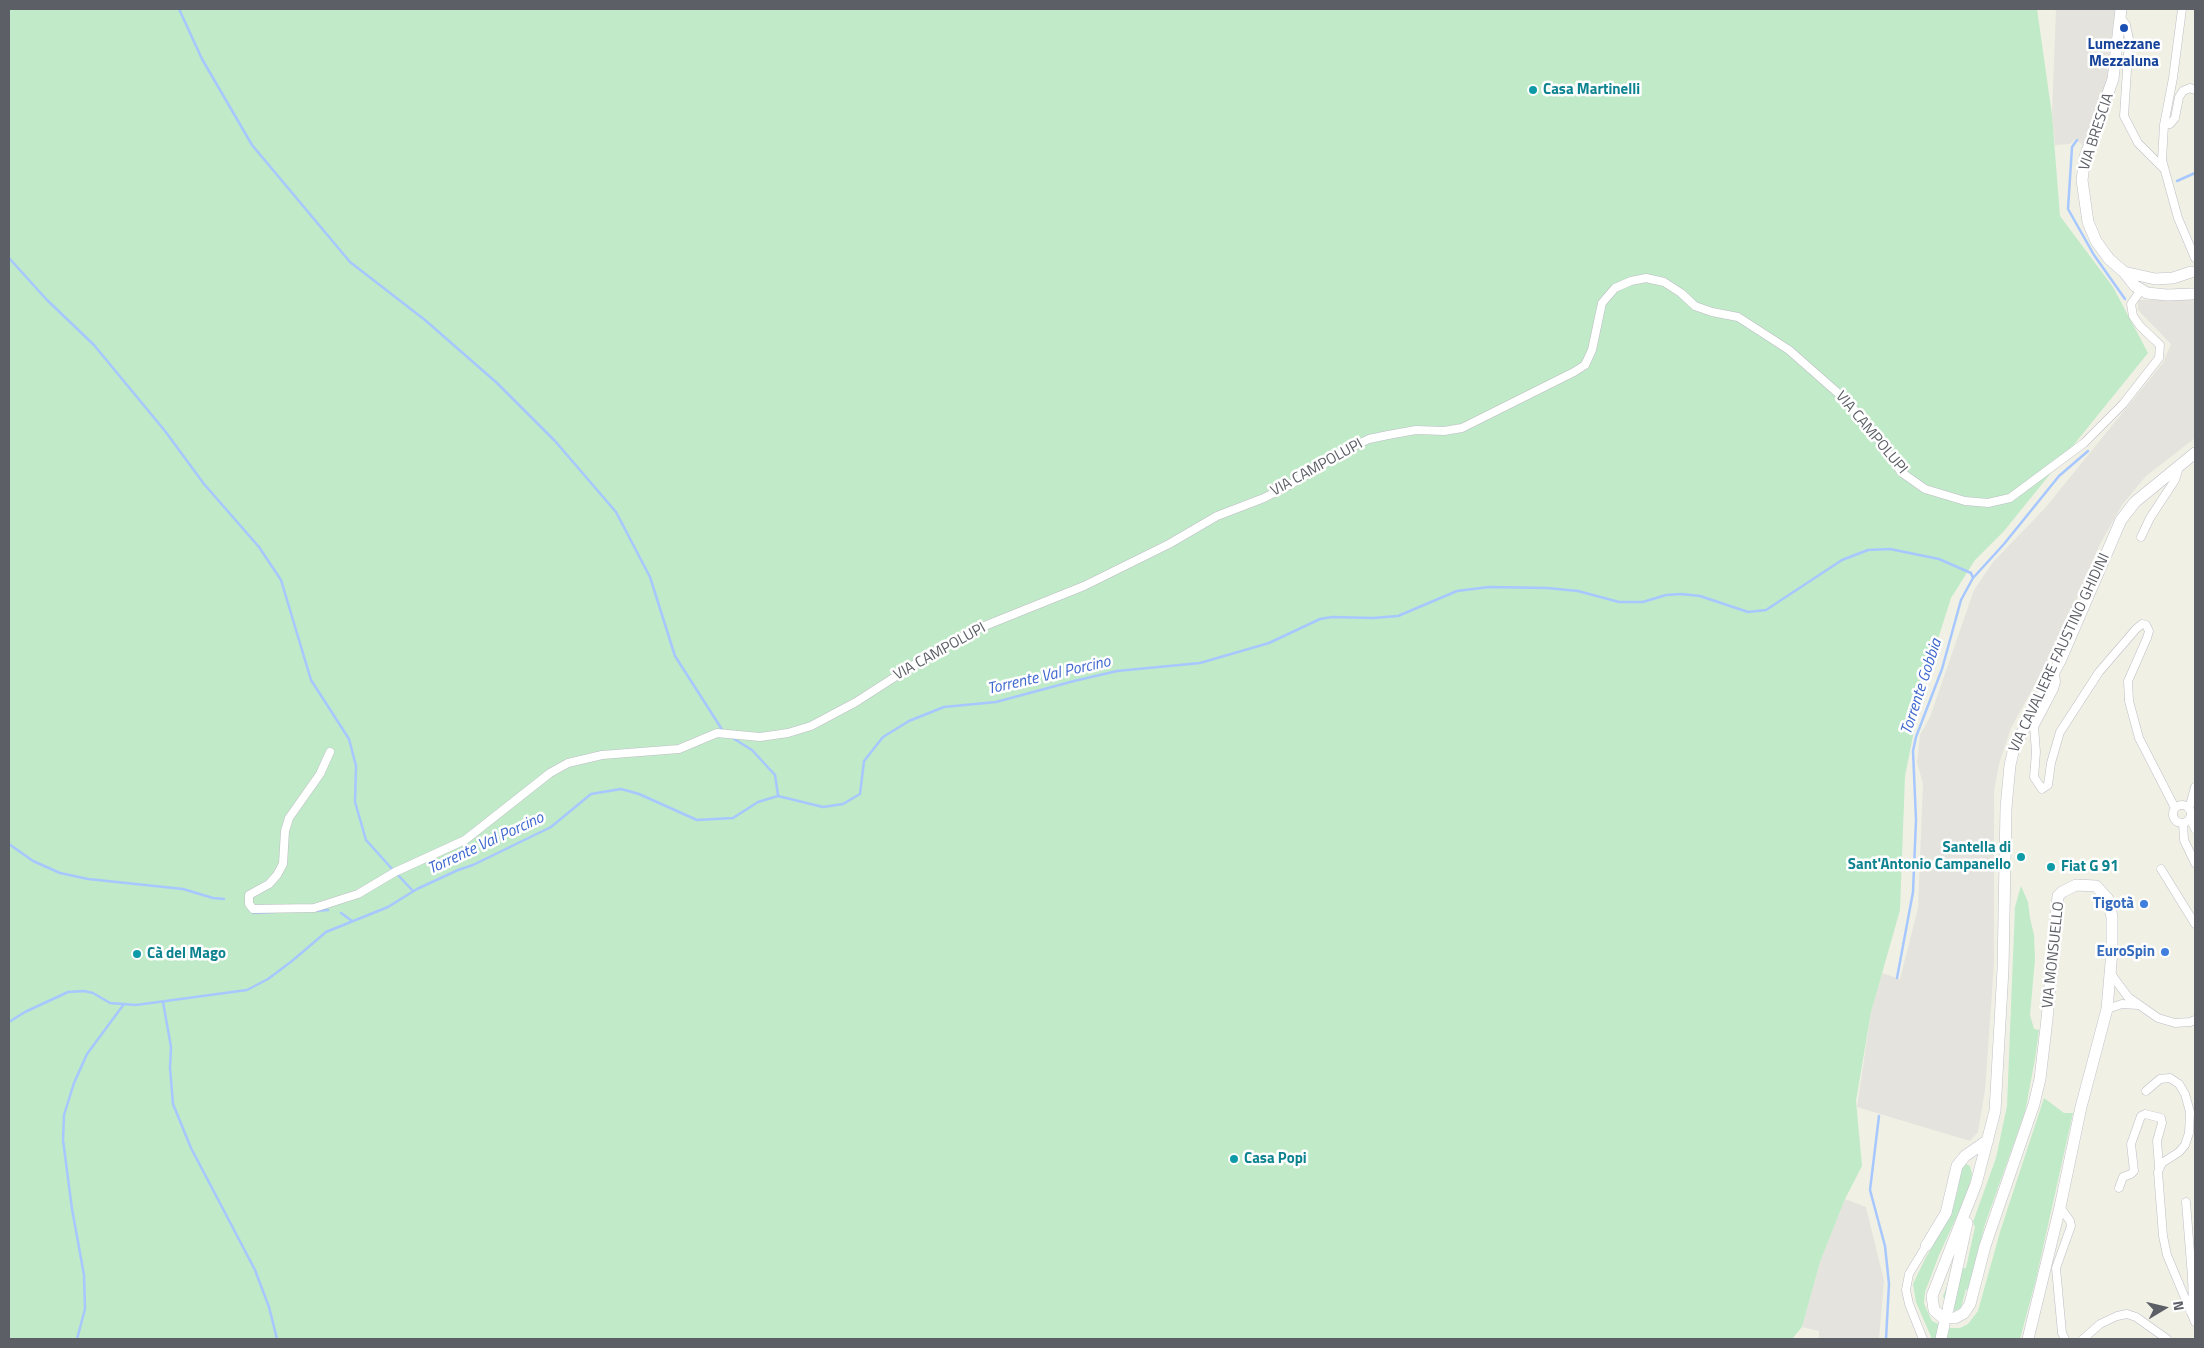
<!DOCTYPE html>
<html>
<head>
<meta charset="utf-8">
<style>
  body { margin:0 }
  #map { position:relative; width:2204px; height:1348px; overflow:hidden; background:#f0f0e5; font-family:"Titillium Web",sans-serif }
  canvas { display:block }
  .frame { position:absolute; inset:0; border:10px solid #5d5f67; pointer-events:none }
  .north { position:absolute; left:2139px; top:1283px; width:50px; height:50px; -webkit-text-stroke:4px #fff; paint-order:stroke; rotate:81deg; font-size:14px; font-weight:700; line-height:20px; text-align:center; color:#5d5f67 }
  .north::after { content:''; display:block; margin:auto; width:18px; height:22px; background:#5d5f67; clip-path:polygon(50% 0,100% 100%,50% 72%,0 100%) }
</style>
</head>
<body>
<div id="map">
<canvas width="2204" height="1348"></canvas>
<div class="frame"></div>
<div class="north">N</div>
</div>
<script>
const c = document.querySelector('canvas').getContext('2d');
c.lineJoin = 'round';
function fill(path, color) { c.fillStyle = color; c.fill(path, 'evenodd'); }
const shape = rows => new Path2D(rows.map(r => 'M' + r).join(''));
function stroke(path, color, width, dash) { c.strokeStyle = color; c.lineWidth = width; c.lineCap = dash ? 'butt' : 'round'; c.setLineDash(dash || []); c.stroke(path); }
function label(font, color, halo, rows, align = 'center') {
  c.font = font + ' "Titillium Web",sans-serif'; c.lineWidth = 5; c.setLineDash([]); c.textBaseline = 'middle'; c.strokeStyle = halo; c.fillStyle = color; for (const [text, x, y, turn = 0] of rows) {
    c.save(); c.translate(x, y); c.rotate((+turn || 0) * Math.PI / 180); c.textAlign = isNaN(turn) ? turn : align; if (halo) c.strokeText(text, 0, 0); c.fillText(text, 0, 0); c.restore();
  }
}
const industrial = shape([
  [2056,9,2115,9,2106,85,2083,145,2075,139,2070,144,2055,145,2052,115],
  [2138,300,2195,300,2195,438,2146,476,2122,505,2100,544,2058,643,2011,728,1999,764,1994,792,1994,964,1985,1090,1978,1132,1970,1141,1857,1107,1871,1012,1882,973,1900,979,1918,908,1923,784,1917,762,1920,735,1930,717,1974,590,1993,562,2045,508,2163,363,2171,344,2138,310],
  [1845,1199,1866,1207,1884,1281,1879,1339,1819,1339,1819,1331,1802,1327,1820,1262]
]);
const green = shape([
  [9,9,2037,9,2052,115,2060,216,2113,287,2148,353,2004,531,1975,560,1951,598,1923,686,1905,776,1900,910,1871,1012,1856,1101,1862,1166,1845,1199,1820,1262,1802,1327,1792,1339,9,1339],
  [2021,886,2028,902,2030,918,2034,935,2035,959,2030,1015,2034,1029,2039,1030,2035,1059,2025,1112,1985,1224,1968,1290,1966,1289,1961,1308,1954,1311,1946,1306,1943,1296,1954,1269,1966,1268,1975,1227,1973,1222,1996,1158,2007,1106,2015,907],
  [2044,1098,2064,1113,2073,1113,2036,1279,2020,1339,1932,1339,1916,1302,1913,1284,1925,1259,1951,1214,1958,1189,1959,1172,1966,1164,1970,1166,1972,1174,1968,1192,1939,1255,1925,1292,1924,1304,1932,1321,1946,1328,1960,1328,1968,1324,1978,1311,2000,1232]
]);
const stream = shape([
  [179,9,202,59,252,145,350,262,425,320,497,383,555,441,616,512,650,577,675,656,723,731],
  [2077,140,2072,147,2068,209,2094,255,2125,299],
  [2177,181,2195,173],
  [9,258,47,300,94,345,165,431,204,484,259,547,281,580,311,680,349,739,356,766,355,802,366,840,393,870],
  [731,737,752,750,775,775,778,795],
  [9,844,33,861,60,873,88,879,183,889,213,898,224,899],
  [397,874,413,891],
  [315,911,328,910],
  [253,913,274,912],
  [341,913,352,921],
  [1897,978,1913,892,1916,820,1913,751,1916,737,1942,669,1961,600,1973,578,2004,544,2059,476,2088,451],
  [163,1002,171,1047,170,1068,173,1104,191,1148,255,1270,269,1307,277,1339],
  [9,1022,25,1012,68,992,84,991,93,993,110,1003,136,1005,247,990,268,979,292,961,326,932,388,907,417,889,458,870,473,865,551,827,591,794,621,789,639,794,697,820,733,818,758,802,778,796,823,807,843,804,860,794,864,761,883,737,909,721,944,707,996,702,1074,681,1117,671,1200,663,1269,643,1320,619,1332,617,1373,618,1398,616,1457,591,1489,587,1547,588,1578,591,1619,602,1643,602,1666,595,1681,594,1700,596,1748,612,1766,610,1842,560,1868,550,1890,549,1939,559,1971,573,1973,578],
  [1879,1116,1870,1190,1885,1246,1889,1284,1886,1339],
  [77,1339,85,1309,84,1275,72,1209,63,1140,64,1115,74,1083,87,1054,124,1004]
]);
const street = shape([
  [2182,9,2173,78,2164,125,2162,160,2178,218,2195,258],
  [2120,17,2126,25,2129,39,2124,116,2138,143,2163,168],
  [2164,125,2170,124,2175,118,2179,97,2183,91,2190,88,2195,90],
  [2141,537,2150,518,2175,480,2179,467],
  [2055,672,2056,682,2054,689,2034,727,2036,752,2034,777,2042,789,2048,785,2051,763,2060,732,2075,709,2099,672,2136,629,2142,624,2146,625,2149,631,2147,638,2128,681,2129,701,2139,738,2175,808],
  [330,752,320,774,289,818,285,831,283,864,277,875,269,884,249,895,249,904,253,909,314,908,358,894,395,872,465,840,550,773,568,763,602,755,679,749,717,733,760,737,788,733,811,726,856,702,932,653,972,631,1084,586,1169,544,1217,516,1264,498,1293,483,1348,449,1369,439,1388,435,1416,430,1444,431,1462,428,1574,372,1585,365,1592,350,1602,303,1615,288,1631,281,1646,278,1664,282,1681,293,1695,306,1712,312,1738,317,1789,350,1839,394,1866,422,1901,472,1925,489,1965,501,1988,503,2010,498,2084,443,2123,404,2159,358,2160,345,2140,326,2133,316,2131,304,2141,290],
  '2173 814a9 9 0 1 1 18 0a9 9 0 1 1-18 0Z',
  [2189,809,2195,787],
  [2190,818,2195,829],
  [2183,823,2184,840,2195,863],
  [2161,869,2195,924],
  [2111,974,2128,997,2158,1018,2175,1023,2190,1022,2195,1020],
  [2107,1009,2122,1004,2138,1005],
  [2146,1091,2160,1079,2170,1078,2179,1084,2185,1094,2190,1112,2189,1133,2185,1145,2179,1152,2162,1163,2158,1172,2163,1236,2167,1255,2195,1322],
  [2119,1188,2123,1177,2131,1174,2134,1171,2131,1144,2141,1116,2145,1114,2161,1118,2162,1123,2157,1141,2159,1167],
  [2186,1202,2192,1277,2193,1305,2190,1311],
  [2060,1207,2070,1221,2071,1226,2056,1268,2062,1333,2065,1339],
  [1923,1339,1909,1304,1906,1290,1909,1274,1926,1246],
  [2083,1339,2100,1324,2117,1316,2127,1314,2136,1317,2167,1339]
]);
const secondary = shape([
  [2121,9,2113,79,2093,135,2085,157,2082,180,2088,222,2096,241,2109,259,2124,272,2155,279,2173,278,2191,272],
  [2124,272,2135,286,2147,293,2167,295,2192,294],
  [1926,1246,1946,1213,1957,1166,1965,1156,1988,1140],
  [1948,1309,1967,1223],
  [1941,1339,1944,1325],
  [2028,1339,2060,1207,2081,1107,2107,1009,2112,951,2112,917,2108,899,2096,886,2076,885,2062,892,2058,896,2047,1019,2040,1079,2034,1104,1985,1246,1970,1304,1964,1313,1955,1318,1942,1317,1934,1310,1932,1296,1976,1184,1995,1111,2003,969,2006,808,2010,765,2014,748,2060,661,2121,520,2135,502,2195,453]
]);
const markers = [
  [2124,28,5,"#1a4fb4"],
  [1533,90,5,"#0f9aa8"],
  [2021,857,5,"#0f9aa8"],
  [2051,867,5,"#0f9aa8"],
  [2144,904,5,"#3f7fe0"],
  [2165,952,5,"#3f7fe0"],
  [137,954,5,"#0f9aa8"],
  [1234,1159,5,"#0f9aa8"]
];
const transitNames = [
  ["Lumezzane",2124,45],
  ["Mezzaluna",2124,62]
];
const cultureNames = [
  ["Casa Martinelli",1543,90],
  ["Santella di",2011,848,"right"],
  ["Sant'Antonio Campanello",2011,865,"right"],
  ["Fiat G 91",2061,867],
  ["Cà del Mago",147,954],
  ["Casa Popi",1244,1159]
];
const streetNames = [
  ["VIA BRESCIA",2097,132,-72],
  ["VIA CAMPOLUPI",1871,433,50],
  ["VIA CAMPOLUPI",1317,468,-29],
  ["VIA CAMPOLUPI",940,652,-29],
  ["VIA CAVALIERE FAUSTINO GHIDINI",2060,653,-65],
  ["VIA MONSUELLO",2054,955,-84]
];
const shopNames = [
  ["Tigotà",2134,904],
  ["EuroSpin",2155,952]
];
const waterNames = [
  ["Torrente Val Porcino",1049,676,-13],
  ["Torrente Gobbia",1922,687,-72],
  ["Torrente Val Porcino",486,844,-25]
];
fill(industrial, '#e4e3dd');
fill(green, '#c0eac8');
stroke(stream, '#a7c7ff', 2.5);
stroke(street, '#bdbec5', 9);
stroke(secondary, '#c0c1c9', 12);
stroke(street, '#fff', 8);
stroke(secondary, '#fff', 11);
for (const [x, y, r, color] of markers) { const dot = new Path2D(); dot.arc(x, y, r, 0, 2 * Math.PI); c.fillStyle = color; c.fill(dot); stroke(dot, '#fff', 2); }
label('bold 15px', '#164399', '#fff', transitNames);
label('bold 15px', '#0d838f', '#fff', cultureNames, 'left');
label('15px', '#5d5f67', '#fff', streetNames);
label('bold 15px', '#366cbe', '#fff', shopNames, 'right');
label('italic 16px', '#3e67ce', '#fff', waterNames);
</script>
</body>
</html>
